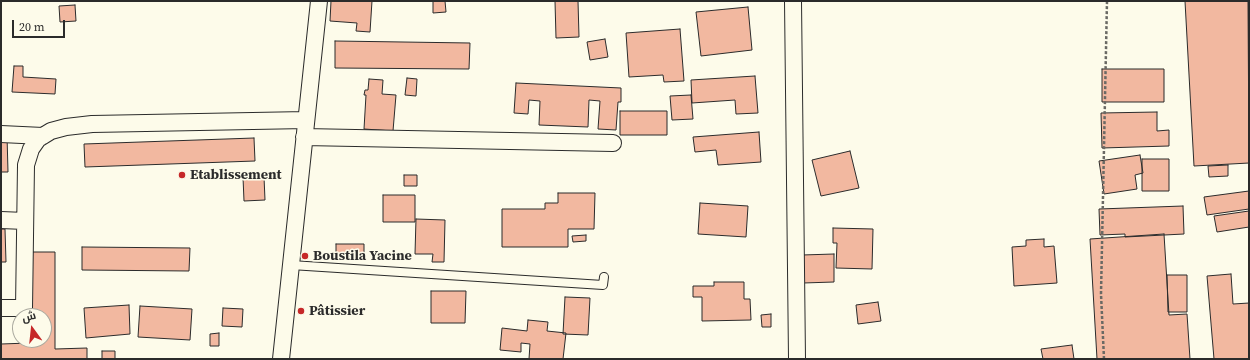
<!DOCTYPE html>
<html>
<head>
<meta charset="utf-8">
<style>
  body { margin:0 }
  #map { position:relative; width:1250px; height:360px; overflow:hidden; background:#fdfbea; font-family:"Source Serif 4",Cairo,serif }
  canvas { display:block }
  .frame { position:absolute; inset:0; border:2px solid #2b2b2b; pointer-events:none }
  .north { position:absolute; left:12px; top:308px; width:40px; height:40px; box-sizing:border-box; background:#fdfbea; border:1px solid #a9a89e; border-radius:50%; rotate:345deg; font-size:11px; font-weight:700; line-height:16px; text-align:center; color:#2b2b2b }
  .north::after { content:''; display:block; margin:auto; width:14px; height:18px; background:#c62828; clip-path:polygon(50% 0,100% 100%,50% 72%,0 100%) }
  .scale { position:absolute; left:12px; top:20px; width:53px; height:18px; box-sizing:border-box; border:2px solid #2b2b2b; border-top:0; padding-left:5px; font-size:12px; line-height:14px; white-space:nowrap; color:#2b2b2b; -webkit-text-stroke:3px #fdfbea; paint-order:stroke }
</style>
</head>
<body>
<div id="map">
<canvas width="1250" height="360"></canvas>
<div class="frame"></div>
<div class="north">ش</div>
<div class="scale">20 m</div>
</div>
<script>
const c = document.querySelector('canvas').getContext('2d');
c.lineJoin = 'round';
function fill(path, color) { c.fillStyle = color; c.fill(path, 'evenodd'); }
const shape = rows => new Path2D(rows.map(r => 'M' + r).join(''));
function stroke(path, color, width, dash) { c.strokeStyle = color; c.lineWidth = width; c.lineCap = dash ? 'butt' : 'round'; c.setLineDash(dash || []); c.stroke(path); }
function label(font, color, halo, rows, align = 'center') {
  c.font = font + ' "Source Serif 4",serif'; c.lineWidth = 3; c.setLineDash([]); c.textBaseline = 'middle'; c.strokeStyle = halo; c.fillStyle = color; for (const [text, x, y, turn = 0] of rows) {
    c.save(); c.translate(x, y); c.rotate((+turn || 0) * Math.PI / 180); c.textAlign = isNaN(turn) ? turn : align; if (halo) c.strokeText(text, 0, 0); c.fillText(text, 0, 0); c.restore();
  }
}
const building = shape([
  [331,1,372,1,370,32,356,31,357,23,330,21,331,1],
  [433,1,445,1,446,12,433,13,433,1],
  [555,1,578,1,579,37,556,38,555,1],
  [1185,1,1248,1,1249,163,1194,166,1185,1],
  [75,5,76,21,60,22,59,6,75,5],
  [748,7,752,50,701,56,696,12,748,7],
  [680,29,684,81,664,82,663,75,629,77,626,33,680,29],
  [605,39,608,57,590,60,587,42,605,39],
  [335,41,470,43,469,69,335,68,335,41],
  [14,66,23,66,23,77,56,79,55,94,12,92,14,66],
  [1102,69,1164,69,1164,102,1102,102,1102,69],
  [755,76,758,113,736,114,735,100,692,103,691,80,755,76],
  [407,78,417,79,416,96,405,95,407,78],
  [369,79,383,80,382,94,396,95,393,131,364,129,366,95,364,95,365,90,368,90,369,79],
  [516,83,621,88,621,102,618,102,616,130,598,129,600,101,589,100,588,127,539,125,540,101,529,100,528,114,514,113,516,83],
  [691,95,693,119,672,120,670,96,691,95],
  [620,111,667,111,667,135,620,135,620,111],
  [1157,112,1157,131,1169,130,1169,146,1102,148,1101,113,1157,112],
  [759,132,761,162,718,165,716,150,695,152,693,137,759,132],
  [1,135,7,135,8,172,1,172,1,135],
  [254,138,255,161,85,167,84,144,254,138],
  [850,151,859,188,821,196,812,160,850,151],
  [1140,155,1143,173,1135,175,1137,189,1104,194,1099,161,1140,155],
  [1142,159,1169,159,1169,191,1142,191,1142,159],
  [1228,165,1228,176,1209,177,1208,166,1228,165],
  [404,175,417,175,417,186,404,186,404,175],
  [243,177,264,177,265,200,244,201,243,177],
  [1249,191,1249,209,1207,215,1204,197,1249,191],
  [558,193,595,193,594,229,568,229,568,247,502,247,502,209,545,209,545,203,558,203,558,193],
  [383,195,415,195,415,222,383,222,383,195],
  [700,203,748,206,746,237,698,234,700,203],
  [1183,206,1184,234,1125,237,1125,234,1100,235,1099,209,1183,206],
  [1249,211,1249,227,1217,232,1214,216,1249,211],
  [416,219,445,220,444,262,432,262,433,254,415,254,416,219],
  [833,228,873,229,872,269,836,268,837,243,833,243,833,228],
  [1,229,5,229,6,262,1,262,1,229],
  [1164,234,1169,315,1187,314,1190,359,1097,359,1090,239,1164,234],
  [586,235,586,241,573,242,572,236,586,235],
  [1044,239,1044,247,1054,246,1057,283,1014,286,1012,247,1026,246,1026,240,1044,239],
  [336,244,364,244,364,256,336,256,336,244],
  [82,247,190,248,189,271,82,270,82,247],
  [28,252,55,252,55,349,87,348,87,359,1,359,1,344,29,343,29,340,44,340,44,316,28,316,28,252],
  [834,254,834,282,803,283,802,255,834,254],
  [1231,274,1233,304,1249,303,1249,359,1214,359,1207,276,1231,274],
  [1167,275,1187,275,1187,312,1168,312,1167,275],
  [714,282,744,282,744,299,750,299,751,320,702,321,702,297,693,297,693,286,714,286,714,282],
  [431,291,466,291,465,323,431,323,431,291],
  [565,297,590,298,588,335,563,334,565,297],
  [878,302,881,321,858,324,856,305,878,302],
  [129,305,130,334,86,338,84,308,129,305],
  [140,306,192,309,190,340,138,337,140,306],
  [223,308,243,309,242,327,222,326,223,308],
  [771,314,771,327,762,327,761,315,771,314],
  [528,320,548,322,547,331,566,333,563,359,529,359,530,344,521,343,521,352,500,350,502,328,527,331,528,320],
  [219,333,219,346,210,346,210,334,219,333],
  [1072,345,1074,359,1043,359,1041,349,1072,345],
  [102,351,115,351,115,359,102,359,102,351]
]);
const path = shape([
  [1104,359,1101,294,1107,1]
]);
const service = shape([
  [291,265,603,285,604,277]
]);
const minor = shape([
  [793,1,797,359],
  [1,134,43,136],
  [304,137,613,143],
  [1,220,25,221],
  [1,308,24,308,26,165,31,149,38,139,51,131,66,127,92,124,306,120],
  [281,359,319,1]
]);
const markers = [
  [182,175,4,"#c62828"],
  [305,256,4,"#c62828"],
  [301,311,4,"#c62828"]
];
const poiNames = [
  ["Etablissement",190,175],
  ["Boustila Yacine",313,256],
  ["Pâtissier",309,311]
];
fill(building, '#f2b8a0');
stroke(building, '#2b2b2b', 1);
stroke(service, '#2b2b2b', 10);
stroke(minor, '#2b2b2b', 18);
stroke(path, '#6a6964', 2.5, [3, 2]);
stroke(service, '#fdfbea', 8);
stroke(minor, '#fdfbea', 16);
for (const [x, y, r, color] of markers) { const dot = new Path2D(); dot.arc(x, y, r, 0, 2 * Math.PI); c.fillStyle = color; c.fill(dot); stroke(dot, '#fdfbea', 1.5); }
label('bold 14px', '#2b2b2b', '#fdfbea', poiNames, 'left');
</script>
</body>
</html>
